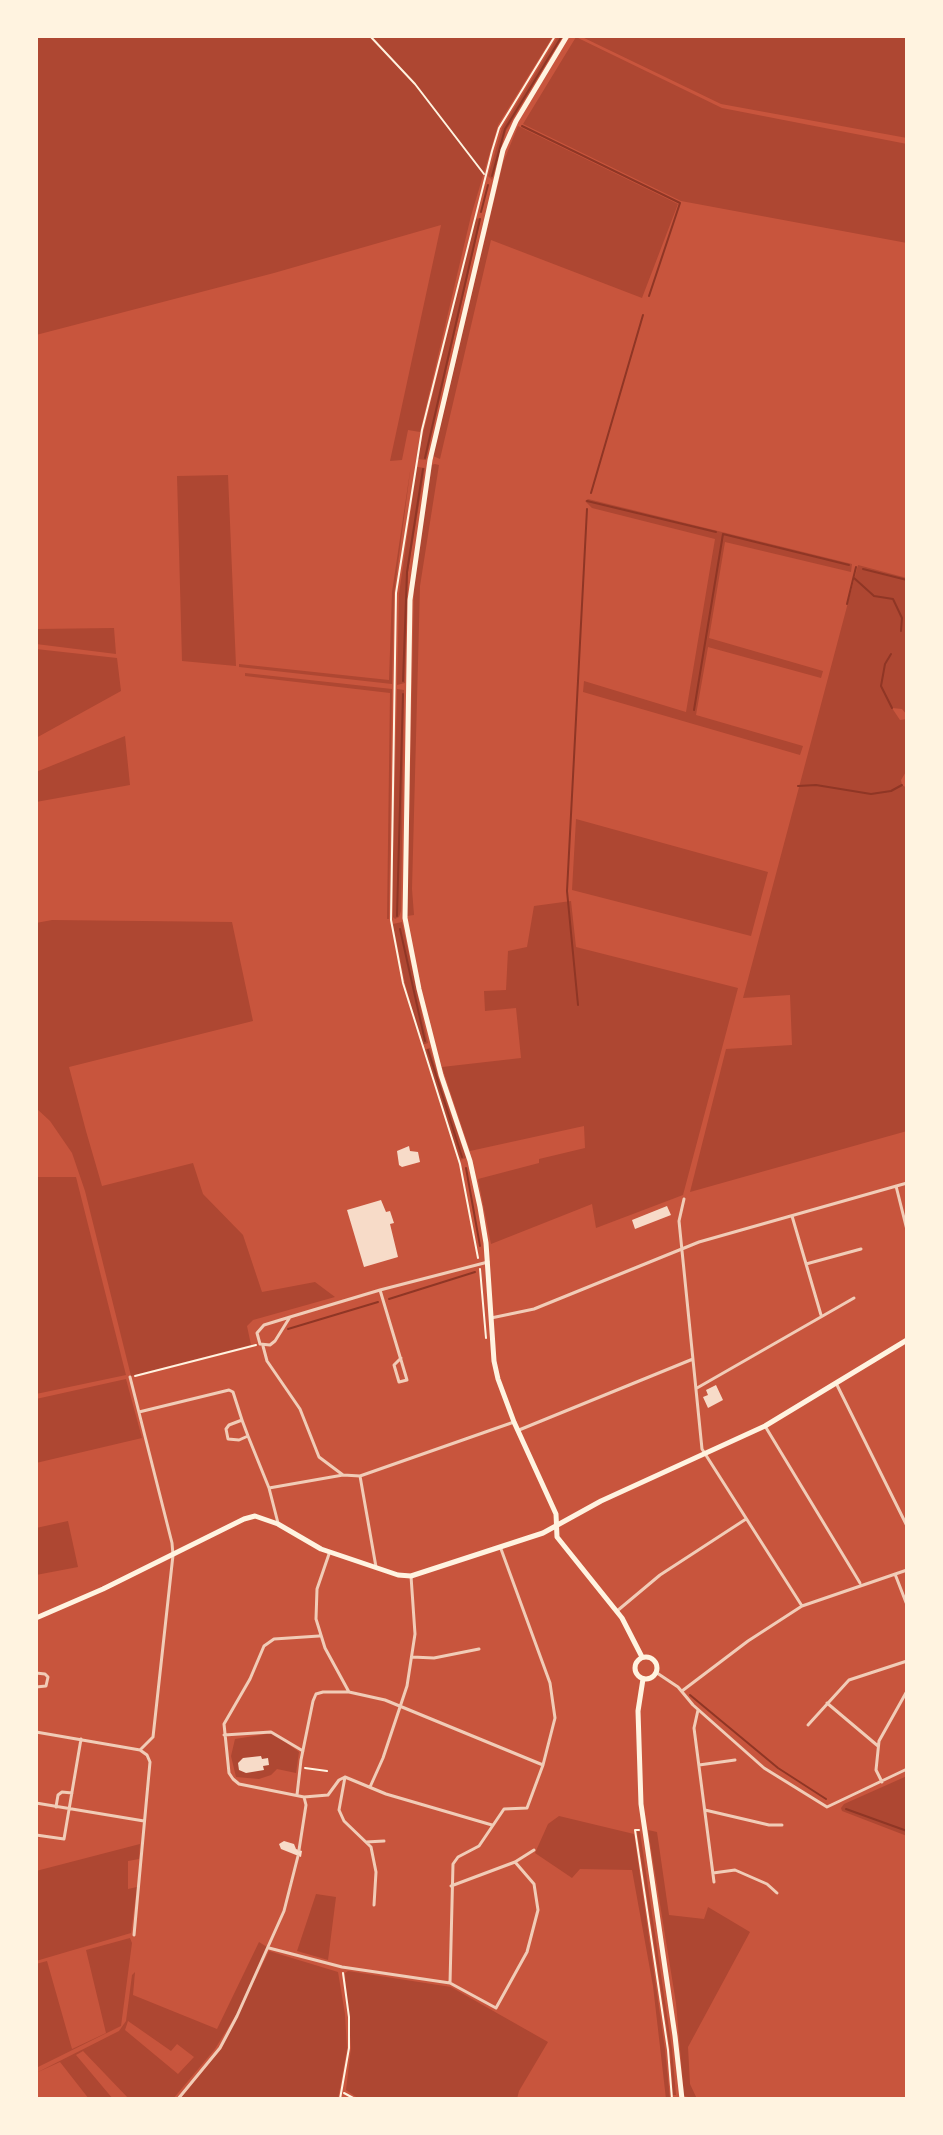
<!DOCTYPE html>
<html>
<head>
<meta charset="utf-8">
<style>
  body { margin:0 }
  #map { position:relative; width:943px; height:2135px; overflow:hidden; background:#c8553d; font-family:Signika,sans-serif }
  canvas { display:block }
  .frame { position:absolute; inset:0; border:38px solid #fff3e0; pointer-events:none }
</style>
</head>
<body>
<div id="map">
<canvas width="943" height="2135"></canvas>
<div class="frame"></div>
</div>
<script>
const c = document.querySelector('canvas').getContext('2d');
c.lineJoin = 'round';
function fill(path, color) { c.fillStyle = color; c.fill(path, 'evenodd'); }
const shape = rows => new Path2D(rows.map(r => 'M' + r).join(''));
function stroke(path, color, width, dash) { c.strokeStyle = color; c.lineWidth = width; c.lineCap = dash ? 'butt' : 'round'; c.setLineDash(dash || []); c.stroke(path); }
const green = shape([
  [36,36,553,36,498,125,471,216,420,432,408,430,402,460,390,461,441,225,274,273,36,335],
  [558,36,563,36,506,131,492,180,488,176,502,128],
  [580,36,907,36,907,138,721,104],
  [576,37,722,108,907,144,907,243,681,201,523,124],
  [518,126,678,204,642,298,491,240,440,459,433,456,503,163],
  [481,218,426,460,417,459,475,219],
  [435,464,439,465,420,586,412,889,414,915,407,916,414,587,431,465],
  [411,465,394,594,392,684,239,667,239,664,389,680,392,592],
  [417,467,425,468,408,572,405,683,397,685,399,594],
  [228,475,236,666,182,661,177,476],
  [588,499,852,564,851,572,725,542,709,638,823,671,821,678,708,647,696,715,803,746,800,755,583,692,584,681,686,712,715,539,592,508,585,501],
  [858,565,907,578,907,715,902,709,892,708,900,720,907,719,907,770,901,780,902,785,907,788,907,1131,690,1192,726,1049,792,1045,790,995,743,998],
  [114,628,116,654,36,644,36,629],
  [36,649,117,658,121,691,36,738],
  [245,673,392,689,389,919,387,919,390,693,245,676],
  [397,689,404,690,401,911,399,917,395,919,393,917,393,860],
  [125,736,130,785,36,802,36,772],
  [576,819,768,872,751,936,572,890],
  [571,901,576,947,738,988,683,1195,596,1228,592,1204,491,1244,478,1179,539,1163,539,1159,585,1148,584,1126,470,1151,442,1067,521,1058,516,1008,485,1011,484,991,506,990,508,951,527,947,534,906],
  [52,920,232,922,253,1021,69,1067,86,1131,102,1186,193,1163,203,1194,243,1235,262,1292,315,1282,335,1297,253,1320,247,1326,251,1345,131,1376,85,1191,72,1153,50,1121,36,1108,36,923],
  [402,922,428,1043,422,1045,405,983,393,924],
  [430,1048,438,1076,466,1158,460,1160,423,1050],
  [36,1177,76,1177,126,1375,36,1394],
  [126,1379,142,1438,36,1463,36,1399],
  [68,1521,78,1567,36,1575,36,1528],
  [273,1733,299,1752,296,1773,277,1769,271,1775,259,1779,236,1777,231,1756,235,1739],
  [907,1776,907,1836,842,1811,841,1808,844,1804],
  [559,1816,634,1834,665,2049,670,2099,666,2099,653,1986,632,1870,580,1869,572,1878,535,1853,548,1824],
  [648,1830,657,1832,669,1915,704,1919,708,1907,750,1932,688,2047,690,2084,697,2099,684,2096,676,2003],
  [637,1831,640,1832,672,2049,676,2095,673,2095,670,2050],
  [140,1844,139,1859,128,1861,128,1889,137,1887,131,1933,36,1961,36,1871],
  [316,1894,336,1897,328,1960,297,1951],
  [130,1938,132,1943,121,2026,36,2068,36,1964,47,1961,72,2049,106,2033,86,1950],
  [259,1942,267,1947,236,2015,215,2049,173,2099,129,2099,83,2051,76,2055,113,2099,89,2099,60,2062,36,2073,119,2031,126,2021,132,1975,135,1972,133,1995,217,2029],
  [128,2021,171,2051,177,2044,194,2057,178,2074,125,2030],
  [269,1951,338,1972,345,2014,347,2049,338,2099,180,2099,221,2049],
  [348,1971,451,1987,548,2042,519,2091,517,2099,359,2099,346,2090,351,2048,345,1973]
]);
const stream = shape([
  [522,126,680,203,649,296],
  [492,176,505,129,562,36],
  [481,212,488,185],
  [425,458,480,219],
  [591,493,643,315],
  [587,501,716,532],
  [863,569,907,580],
  [854,578,874,596,893,599,902,618,901,631],
  [847,604,856,567],
  [891,654,885,664,881,686,892,708],
  [403,681,407,572,423,469],
  [694,710,723,534,849,565],
  [798,786,816,785,871,794,891,791,902,785],
  [397,916,403,694],
  [400,929,425,1041],
  [578,1005,567,891,587,509],
  [428,1050,462,1157],
  [466,1168,480,1246],
  [389,1299,475,1272],
  [288,1329,378,1302],
  [690,1695,778,1768,826,1799],
  [846,1809,907,1831]
]);
const building = shape([
  [409,1146,410,1151,418,1152,420,1162,402,1167,399,1165,397,1151],
  [381,1200,386,1212,390,1211,394,1223,390,1224,398,1257,364,1267,347,1210],
  [667,1206,671,1215,635,1229,632,1220],
  [716,1385,723,1400,708,1408,703,1397,708,1395,706,1390],
  [261,1756,262,1759,268,1758,269,1765,263,1766,264,1770,246,1773,239,1770,238,1763,243,1758],
  [284,1841,294,1844,296,1849,302,1851,301,1857,281,1849,279,1844]
]);
const path = shape([
  [370,36,415,84,484,174],
  [478,1258,460,1164,403,983,391,920,396,593,422,430,492,151,499,128,555,36],
  [480,1269,486,1338],
  [135,1376,256,1345],
  [305,1768,327,1771],
  [639,1830,635,1830,668,2050,672,2099],
  [344,2093,355,2099],
  [340,2099,349,2048,349,2017,343,1973]
]);
const minor = shape([
  [896,1186,907,1230],
  [684,1199,679,1221,702,1449,802,1606],
  [792,1216,821,1315],
  [806,1264,861,1249],
  [380,1290,407,1380,399,1382,394,1365,401,1358],
  [290,1317,275,1341,270,1345,260,1344,257,1333,264,1325,290,1317,380,1290,488,1262],
  [491,1318,534,1309,699,1242,907,1183],
  [263,1346,267,1361,300,1409,319,1457,343,1475],
  [130,1377,172,1543,173,1555,153,1737,140,1750],
  [836,1383,907,1526],
  [697,1388,854,1298],
  [139,1412,229,1390,233,1392,242,1420,229,1425,226,1429,228,1439,239,1440,248,1436,242,1420],
  [765,1426,860,1583],
  [519,1430,693,1359],
  [248,1436,269,1488,278,1523],
  [360,1476,376,1567],
  [269,1488,343,1475,360,1476,514,1422],
  [329,1554,317,1589,316,1619,325,1648,349,1692],
  [895,1574,907,1605],
  [617,1611,660,1575,746,1519],
  [319,1636,274,1639,264,1646,250,1679,224,1724,229,1773,233,1779,239,1784,304,1797,328,1795,339,1780,345,1777,386,1794,492,1825],
  [412,1657,434,1658,479,1649],
  [36,1673,45,1674,48,1677,46,1686,36,1687],
  [657,1673,678,1687,693,1705,764,1768,827,1807,907,1769],
  [682,1691,748,1641,802,1606,907,1570],
  [827,1703,878,1746],
  [698,1710,694,1728,714,1882],
  [808,1725,849,1680,907,1661],
  [36,1732,140,1750],
  [224,1735,271,1732,303,1751],
  [699,1765,735,1760],
  [345,1777,339,1810,344,1821,371,1847,376,1872,374,1905],
  [882,1782,876,1770,879,1741,907,1691],
  [370,1787,383,1758,407,1686,415,1634,411,1576],
  [297,1795,301,1760,313,1701,316,1694,323,1692,349,1692,385,1700,543,1765],
  [36,1803,144,1821],
  [56,1807,58,1795,62,1792,72,1793],
  [705,1810,769,1825,782,1825],
  [36,1835,64,1839,81,1739],
  [366,1842,384,1841],
  [299,1850,306,1805,304,1797],
  [713,1873,735,1870,767,1884,777,1893],
  [451,1886,515,1862,534,1850],
  [134,1935,150,1762,147,1755,140,1750],
  [269,1948,342,1967,450,1983,496,2008,527,1952,538,1910,534,1884,515,1862],
  [450,1983,453,1864,458,1857,479,1846,504,1809,527,1808,543,1765,555,1718,550,1683,501,1549],
  [178,2099,220,2048,237,2016,284,1911,298,1856]
]);
const secondary = shape([
  [567,36,516,121,503,150,430,460,410,600,405,918,419,989,441,1075,470,1161,480,1207,486,1243,494,1361,498,1379,514,1422,556,1514,557,1537,622,1618,642,1657],
  [36,1618,103,1589,244,1519,255,1516,278,1524,321,1549,398,1575,411,1576,543,1533,601,1501,765,1426,907,1340],
  '635 1668a11 11 0 1 1 22 0a11 11 0 1 1-22 0Z',
  [643,1679,638,1711,641,1804,675,2036,682,2099]
]);
fill(green, '#ae4732');
stroke(stream, '#8f3625', 2);
fill(building, '#f7dbc8');
stroke(path, '#fff3e0', 2);
stroke(minor, '#f1ccb7', 3);
stroke(secondary, '#fff3e0', 5);
</script>
</body>
</html>
